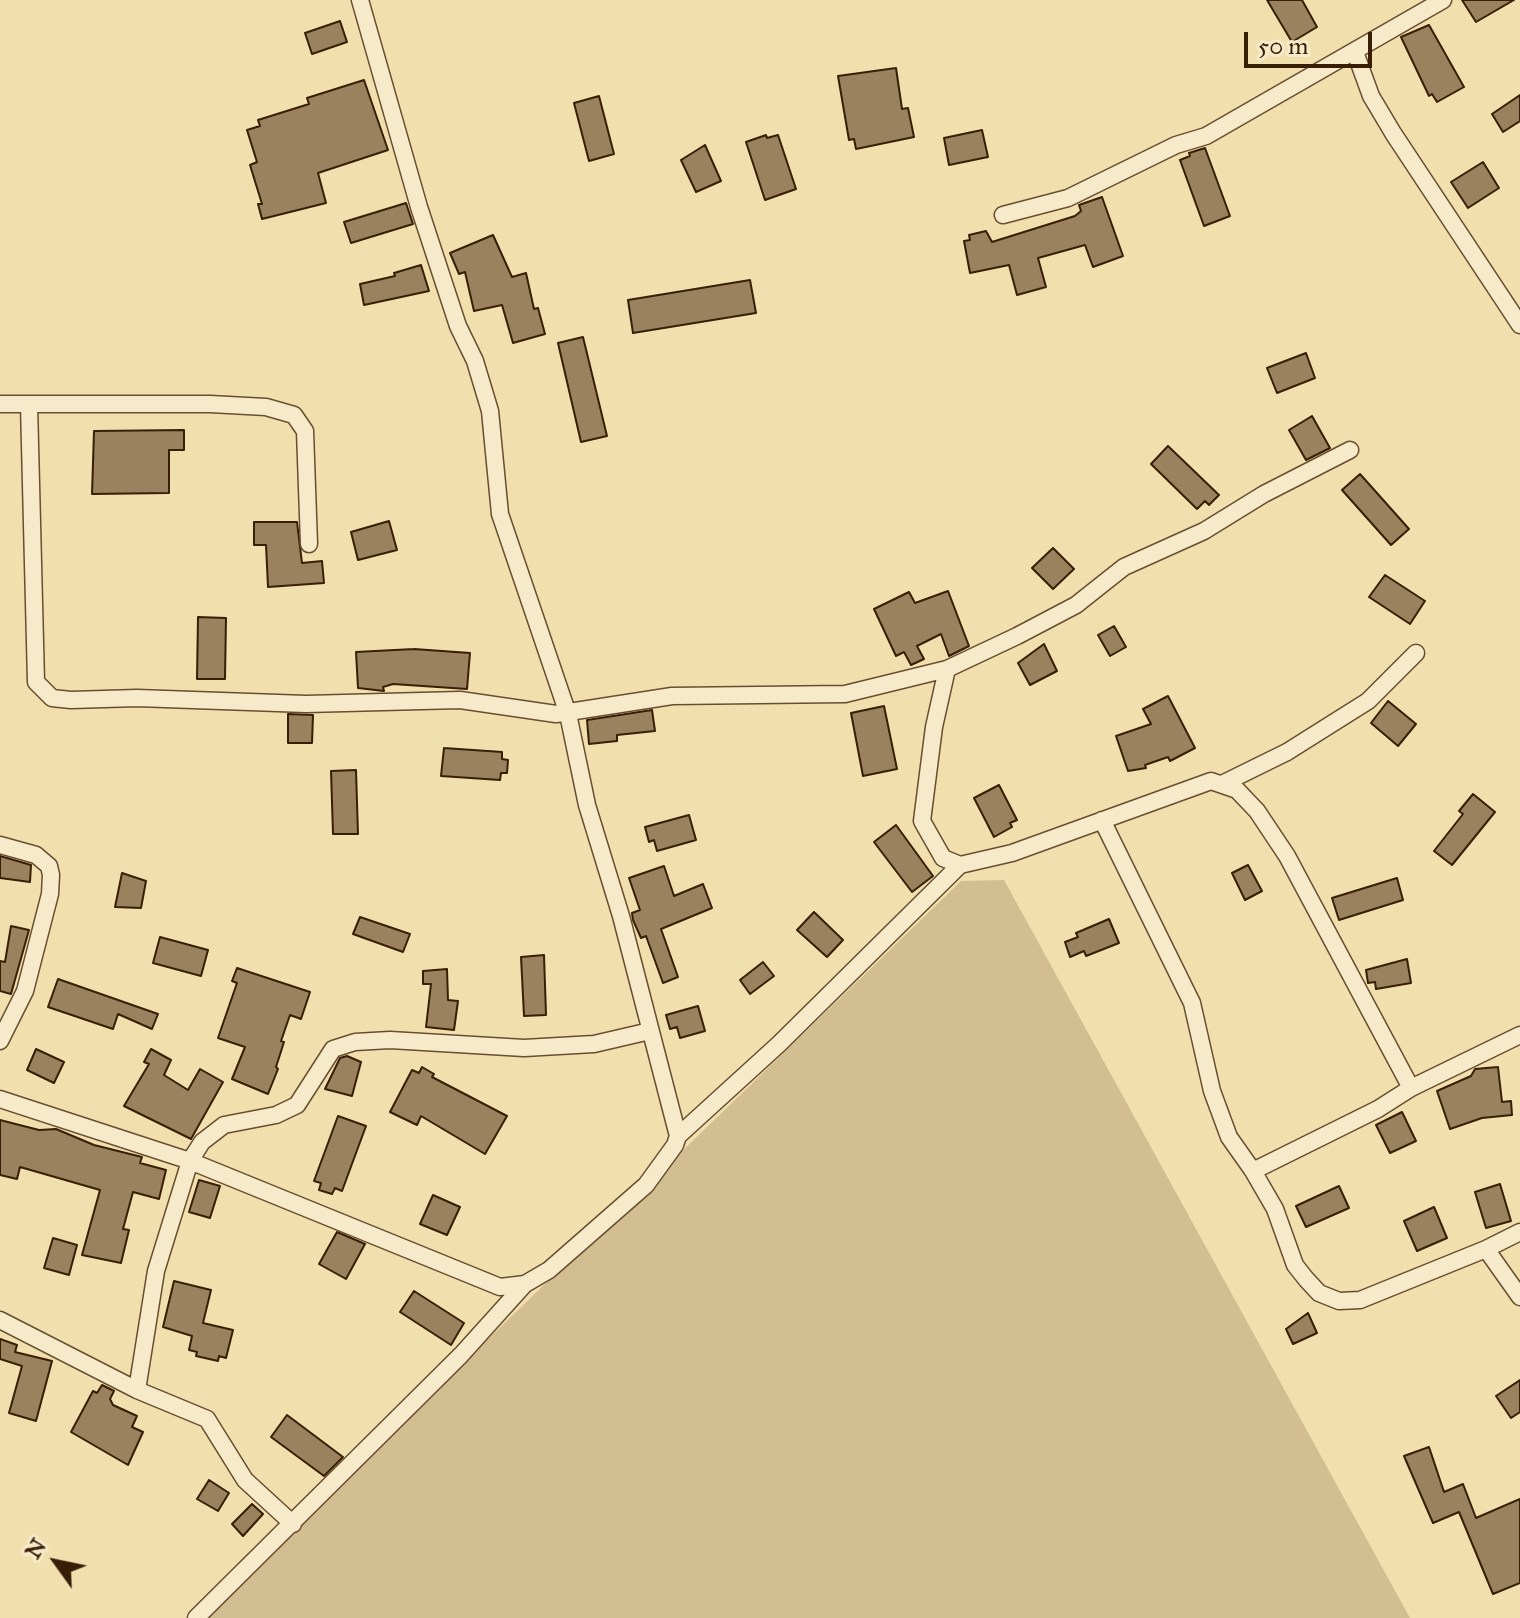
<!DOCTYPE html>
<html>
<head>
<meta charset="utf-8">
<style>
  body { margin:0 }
  #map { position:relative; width:1520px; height:1618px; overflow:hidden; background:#f2dfae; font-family:"IM FELL Great Primer",serif }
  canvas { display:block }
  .north { position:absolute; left:16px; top:1522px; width:80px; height:80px; -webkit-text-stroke:6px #f7eaca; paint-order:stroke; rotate:303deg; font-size:22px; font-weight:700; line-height:32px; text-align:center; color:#391e06 }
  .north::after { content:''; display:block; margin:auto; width:28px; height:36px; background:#391e06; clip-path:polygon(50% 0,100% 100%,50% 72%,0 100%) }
  .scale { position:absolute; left:1244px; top:32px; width:128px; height:36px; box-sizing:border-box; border:4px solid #391e06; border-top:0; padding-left:10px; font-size:24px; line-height:28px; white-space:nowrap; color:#391e06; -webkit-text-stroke:6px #f7eaca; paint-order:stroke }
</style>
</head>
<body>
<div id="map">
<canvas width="1520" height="1618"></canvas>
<div class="north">N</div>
<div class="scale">50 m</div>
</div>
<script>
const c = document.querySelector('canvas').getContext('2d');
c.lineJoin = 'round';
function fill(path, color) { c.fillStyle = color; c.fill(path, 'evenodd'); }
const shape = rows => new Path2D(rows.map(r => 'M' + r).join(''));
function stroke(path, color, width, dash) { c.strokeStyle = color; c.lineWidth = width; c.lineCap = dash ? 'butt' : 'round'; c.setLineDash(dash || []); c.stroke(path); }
const green = shape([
  [1004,880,1410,1618,200,1618,961,881]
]);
const building = shape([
  [1267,0,1302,0,1317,27,1292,42,1267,0],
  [1462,0,1514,0,1476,22,1462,0],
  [340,21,347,42,312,54,305,33,340,21],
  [1429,25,1464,87,1437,102,1432,94,1429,96,1401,37,1429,25],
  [896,68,902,109,908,108,914,137,856,149,854,139,849,140,838,76,896,68],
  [364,80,388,150,318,173,326,203,262,219,258,204,262,204,250,165,257,162,247,130,260,126,258,120,309,104,307,98,364,80],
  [1520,95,1520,121,1503,132,1492,114,1520,95],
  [599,96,614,154,589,161,574,103,599,96],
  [982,130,988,157,949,165,944,138,982,130],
  [766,135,767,138,778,135,796,189,765,200,746,142,766,135],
  [705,145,721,181,696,192,681,160,705,145],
  [1205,148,1230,216,1204,226,1180,160,1190,156,1189,153,1205,148],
  [1483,162,1499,188,1468,208,1451,182,1483,162],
  [1102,197,1123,256,1093,267,1085,245,1038,258,1046,287,1017,295,1009,265,970,273,964,241,970,240,969,235,986,231,992,242,1075,216,1081,211,1079,205,1102,197],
  [406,203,413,224,351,243,344,222,406,203],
  [493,235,512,277,526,273,534,309,538,308,545,334,513,343,502,305,474,311,465,272,459,274,450,253,493,235],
  [421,265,429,291,364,305,360,284,395,276,394,273,421,265],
  [750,280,756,313,633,333,628,300,750,280],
  [583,337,607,436,581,442,558,343,583,337],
  [1306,353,1315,378,1277,393,1267,368,1306,353],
  [1312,416,1330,448,1306,460,1289,430,1312,416],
  [184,430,184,450,169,450,169,493,92,494,94,431,184,430],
  [1168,446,1219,495,1209,505,1205,501,1197,509,1151,464,1168,446],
  [1360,474,1409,529,1391,545,1342,490,1360,474],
  [389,521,397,550,358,560,351,532,389,521],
  [254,522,297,522,302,563,322,561,324,583,268,587,266,545,254,545,254,522],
  [1053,548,1074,569,1053,589,1032,568,1053,548],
  [1385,575,1425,601,1410,624,1369,597,1385,575],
  [948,591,969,646,949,656,941,634,917,646,924,659,911,665,904,652,896,656,874,609,909,592,915,603,948,591],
  [198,617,226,618,225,679,197,679,198,617],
  [1114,626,1126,647,1110,656,1098,635,1114,626],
  [1044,644,1057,671,1030,685,1018,663,1044,644],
  [414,649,470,653,467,689,393,684,383,687,384,691,358,688,356,652,414,649],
  [1168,696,1195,748,1170,761,1168,757,1145,765,1146,768,1128,771,1116,736,1151,724,1143,709,1168,696],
  [1388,701,1416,724,1398,746,1371,723,1388,701],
  [884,706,897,769,863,776,851,713,884,706],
  [652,710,655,731,617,735,617,741,589,744,587,720,652,710],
  [288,714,313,715,312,743,288,743,288,714],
  [444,748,502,752,502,759,508,760,507,773,501,773,500,780,441,776,444,748],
  [356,770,358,834,333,834,331,771,356,770],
  [999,785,1017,820,1010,823,1012,827,994,837,974,798,999,785],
  [1473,794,1495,812,1452,865,1434,851,1463,814,1459,811,1473,794],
  [689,815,696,840,657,851,654,840,649,842,645,827,689,815],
  [896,825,933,876,912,892,874,842,896,825],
  [0,856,31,865,30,882,0,878,0,856],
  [1248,865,1262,891,1245,900,1232,873,1248,865],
  [664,866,674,896,703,884,712,908,661,929,678,977,663,983,646,936,641,938,633,920,632,913,640,910,629,878,664,866],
  [122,873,146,881,141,908,115,907,122,873],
  [1397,878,1403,900,1339,920,1332,898,1397,878],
  [814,912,843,940,827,957,797,930,814,912],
  [360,917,410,934,403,952,353,934,360,917],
  [1109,919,1119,943,1086,956,1084,951,1070,957,1065,942,1078,937,1076,933,1109,919],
  [11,926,29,930,11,994,0,991,0,961,5,962,11,926],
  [160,937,208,950,201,976,153,963,160,937],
  [544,955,546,1015,524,1016,521,957,544,955],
  [1407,959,1411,983,1376,989,1375,982,1368,983,1366,970,1407,959],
  [763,962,774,976,750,994,740,980,763,962],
  [237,968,310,992,301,1019,290,1015,281,1041,284,1042,276,1067,278,1069,268,1094,232,1079,245,1047,218,1038,237,983,232,981,237,968],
  [447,969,448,1000,458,1001,454,1030,426,1027,431,984,423,984,423,971,447,969],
  [58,979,158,1014,152,1029,118,1014,113,1029,48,1007,58,979],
  [698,1006,705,1031,680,1038,677,1027,670,1029,666,1015,698,1006],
  [36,1049,64,1062,54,1083,27,1070,36,1049],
  [151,1049,171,1060,164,1075,188,1090,200,1069,223,1082,191,1139,124,1106,149,1064,144,1062,151,1049],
  [347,1056,361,1062,352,1096,325,1089,340,1058,347,1056],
  [422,1067,434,1074,432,1077,507,1116,485,1154,421,1116,417,1125,390,1112,412,1070,419,1073,422,1067],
  [1498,1067,1502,1102,1511,1101,1512,1115,1482,1118,1450,1129,1437,1091,1471,1076,1475,1069,1498,1067],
  [1402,1112,1416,1141,1390,1153,1376,1125,1402,1112],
  [338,1116,366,1126,342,1191,335,1188,332,1194,319,1190,321,1183,314,1181,338,1116],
  [0,1120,39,1130,56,1129,94,1145,142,1157,140,1163,166,1170,159,1199,133,1192,123,1229,129,1230,121,1263,82,1255,100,1190,20,1167,17,1179,0,1175,0,1120],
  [199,1180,220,1186,210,1218,189,1212,199,1180],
  [1500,1184,1511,1221,1486,1228,1475,1192,1500,1184],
  [1339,1186,1349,1208,1306,1227,1296,1206,1339,1186],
  [433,1195,460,1207,447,1235,420,1224,433,1195],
  [1434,1207,1447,1238,1417,1251,1404,1221,1434,1207],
  [337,1232,365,1244,346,1279,319,1264,337,1232],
  [53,1238,77,1245,69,1275,44,1268,53,1238],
  [174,1281,211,1290,203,1323,233,1330,226,1358,219,1356,218,1361,196,1356,197,1352,189,1350,192,1336,163,1327,174,1281],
  [414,1291,464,1323,451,1345,400,1312,414,1291],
  [1308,1313,1317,1333,1293,1344,1286,1329,1308,1313],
  [0,1339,17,1345,15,1352,52,1361,36,1421,9,1413,22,1366,0,1359,0,1339],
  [1520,1380,1520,1412,1511,1418,1496,1396,1520,1380],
  [102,1385,114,1391,110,1399,113,1405,137,1416,132,1427,143,1432,128,1465,71,1432,93,1391,97,1393,102,1385],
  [287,1415,343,1457,324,1476,271,1437,287,1415],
  [1429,1447,1444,1492,1463,1484,1476,1518,1520,1499,1520,1583,1493,1594,1459,1512,1433,1523,1404,1456,1429,1447],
  [209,1480,229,1493,218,1511,197,1499,209,1480],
  [252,1504,263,1514,243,1536,232,1524,252,1504]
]);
const street = shape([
  [1355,52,1371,96,1393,133,1520,325],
  [1003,215,1068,198,1176,145,1206,136,1443,0],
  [0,404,210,404,266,407,294,415,305,431,309,544],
  [29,405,36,682,52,698,71,700,137,698,306,704,460,700,556,714,672,696,845,694,947,669,1017,636,1076,605,1124,567,1204,531,1264,494,1350,450],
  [947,669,934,727,922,821,943,858,960,865,1012,853,1211,781,1237,790,1257,811,1287,856,1411,1088,1378,1109,1253,1171,1275,1209,1295,1265,1306,1279,1319,1293,1339,1301,1360,1300,1486,1249,1520,1297],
  [1224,783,1287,752,1368,701,1416,653],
  [1102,820,1192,1003,1212,1091,1229,1137,1253,1171],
  [0,845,36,855,49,866,51,875,50,894,25,991,0,1041],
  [1411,1088,1520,1035],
  [0,1099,190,1161,500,1287,525,1284,549,1270,646,1185,675,1145,678,1136,621,916,587,805,568,714,500,514,490,411,475,361,458,326,419,207,360,0],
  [678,1136,779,1044,960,865],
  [1486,1249,1520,1232],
  [0,1320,137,1390,207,1419,245,1480,293,1524],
  [137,1390,156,1271,190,1161,202,1142,224,1125,276,1115,297,1105,333,1049,355,1042,390,1040,524,1048,594,1044,650,1031],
  [196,1618,461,1355,525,1284]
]);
fill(green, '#d3be91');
fill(building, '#99825d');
stroke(building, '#391e06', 2);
stroke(street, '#674e30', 19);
stroke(street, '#f7eaca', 16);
</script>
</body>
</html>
